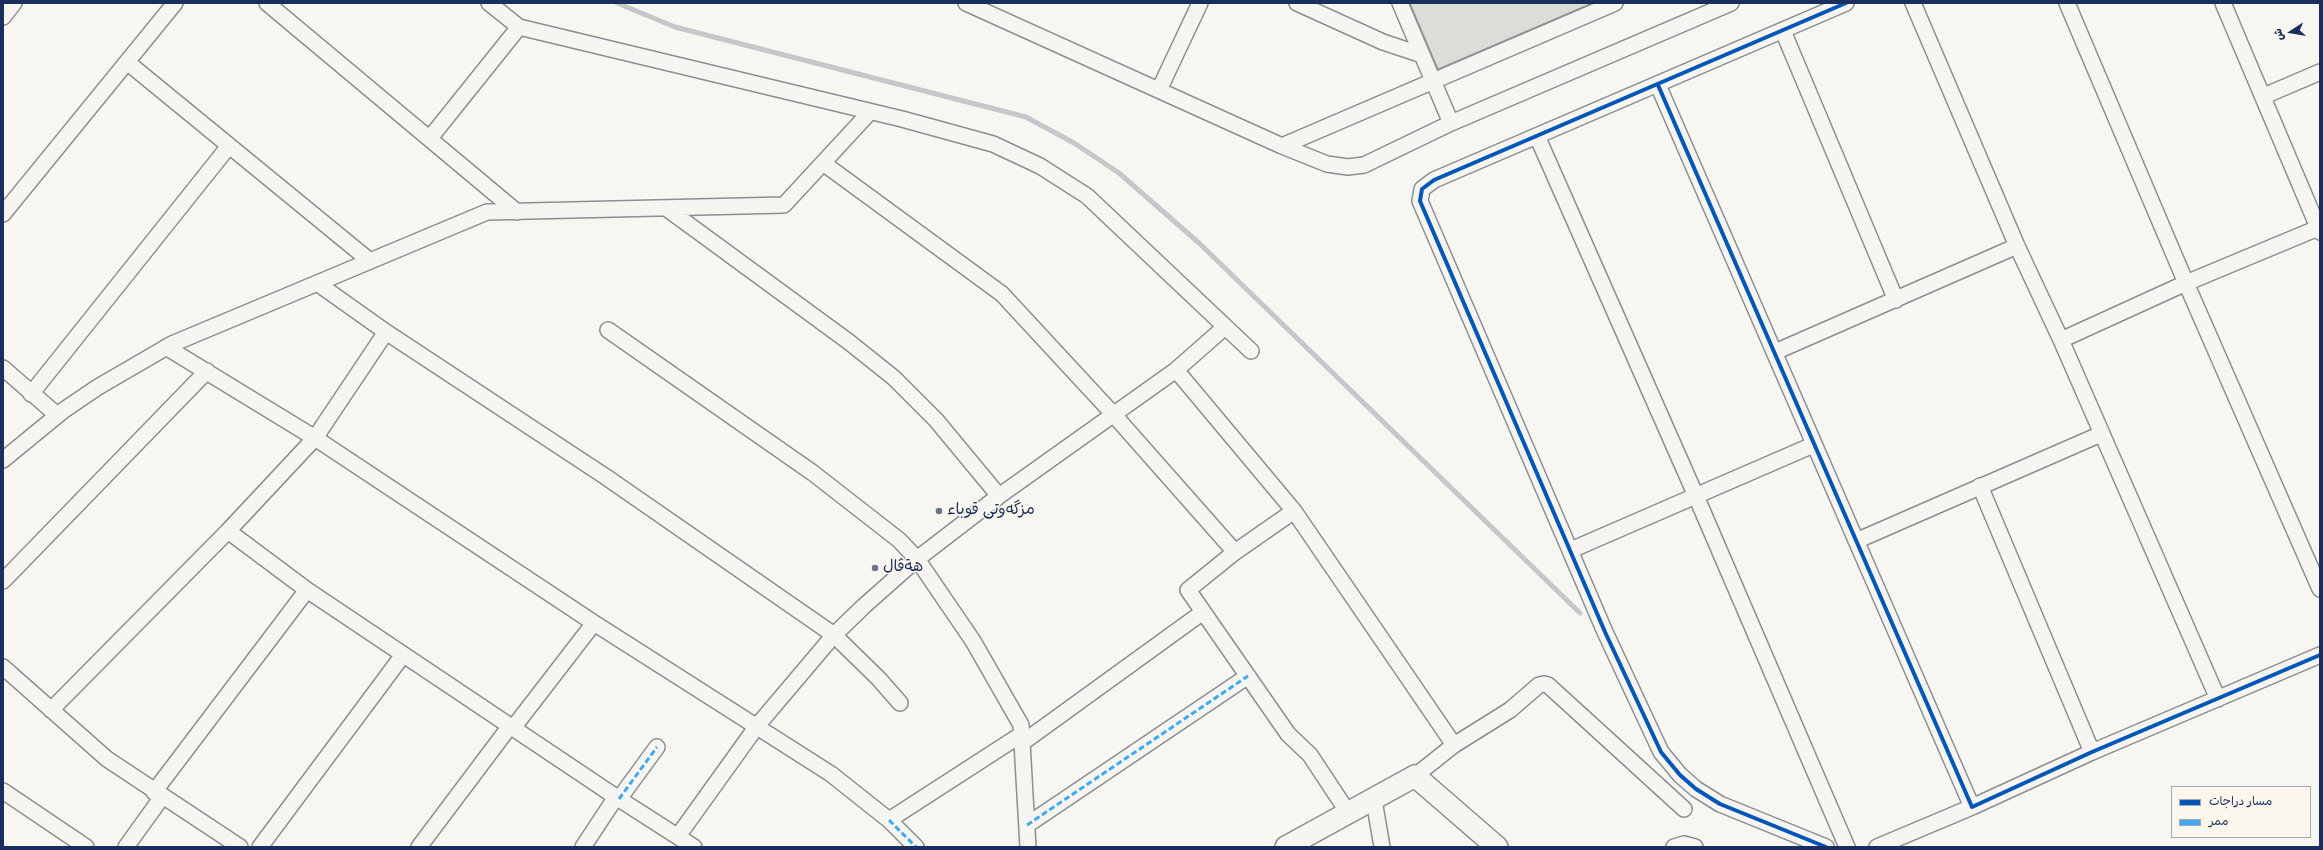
<!DOCTYPE html>
<html>
<head>
<meta charset="utf-8">
<style>
  body { margin:0 }
  #map { position:relative; width:2323px; height:850px; overflow:hidden; background:#f8f6f0; font-family:"Indie Flower","Playpen Sans Arabic",sans-serif }
  canvas { display:block }
  .frame { position:absolute; inset:0; border:4px solid #1b2f5e; pointer-events:none }
  .legend { position:absolute; left:2171px; top:786px; width:140px; height:52px; box-sizing:border-box; background:#fbf7ec; border:1px solid #a1a7b3; margin:0; padding:5px 7px; list-style:none; font-size:12px; color:#1b2f5e }
  .legend li { display:flex; align-items:center; gap:8px; height:20px }
  .legend b { width:20px; border:1px solid #a1a7b3 }
  .north { position:absolute; left:2271px; top:12px; width:40px; height:40px; -webkit-text-stroke:3px #fbf7ec; paint-order:stroke; rotate:258deg; font-size:11px; font-weight:700; line-height:16px; text-align:center; color:#1b2f5e }
  .north::after { content:''; display:block; margin:auto; width:14px; height:18px; background:#1b2f5e; clip-path:polygon(50% 0,100% 100%,50% 72%,0 100%) }
</style>
</head>
<body>
<div id="map">
<canvas width="2323" height="850"></canvas>
<div class="frame"></div>
<ul class="legend">
<li><b style="height:5px;background:#0057b8"></b>مسار دراجات</li>
<li><b style="height:5px;background:#3fa9f5"></b>ممر</li>
</ul>
<div class="north">ش</div>
</div>
<script>
const c = document.querySelector('canvas').getContext('2d');
c.lineJoin = 'round';
const shape = rows => new Path2D(rows.map(r => 'M' + r).join(''));
function stroke(path, color, width, dash) { c.strokeStyle = color; c.lineWidth = width; c.lineCap = dash ? 'butt' : 'round'; c.setLineDash(dash || []); c.stroke(path); }
function fill(path, color) { c.fillStyle = color; c.fill(path, 'evenodd'); }
function label(font, color, halo, rows, align = 'center') {
  c.font = font + ' "Indie Flower","Playpen Sans Arabic",sans-serif'; c.lineWidth = 3; c.setLineDash([]); c.textBaseline = 'middle'; c.strokeStyle = halo; c.fillStyle = color; for (const [text, x, y, turn = 0] of rows) {
    c.save(); c.translate(x, y); c.rotate((+turn || 0) * Math.PI / 180); c.textAlign = isNaN(turn) ? turn : align; if (halo) c.strokeText(text, 0, 0); c.fillText(text, 0, 0); c.restore();
  }
}
const stream = shape([
  [617,3,675,27,1026,117,1074,143,1119,173,1199,243,1580,613]
]);
const building = shape([
  [1410,3,1592,3,1438,69,1410,3]
]);
const street = shape([
  [267,3,517,212],
  [489,3,519,27,902,119,993,144,1040,166,1087,196,1251,351],
  [966,3,1282,146,1327,164,1348,167,1364,165,1451,123,1731,3],
  [1297,3,1383,42,1422,55],
  [1400,3,1451,123],
  [1913,3,2017,246,2061,340,2218,699],
  [2067,3,2186,283,2320,589],
  [2223,3,2320,232],
  [3,17,14,3],
  [1783,31,1896,300],
  [127,62,370,261],
  [1658,85,1972,807,2092,752,2320,655],
  [1159,90,1200,3],
  [2264,96,2320,72],
  [1537,136,1696,496,1847,847],
  [430,138,519,27],
  [1282,146,1615,3],
  [823,163,1002,294,1114,415,1235,552],
  [666,208,849,342,894,378,936,420,999,496],
  [3,214,175,3],
  [317,283,386,332,606,477,834,635,879,679,900,703],
  [608,330,813,473,899,540,917,559,973,641,1021,725,1028,847],
  [2061,340,2186,283,2318,228],
  [166,347,315,438,594,623,831,774,889,820,916,847],
  [1775,352,2017,246],
  [3,368,57,415],
  [1176,370,1294,511,1454,745],
  [31,394,229,146],
  [3,460,64,410,98,387,172,344,487,212,784,205,870,112],
  [1980,486,2092,752],
  [1294,511,1235,552,1188,590,1288,734,1310,755,1349,814],
  [228,531,307,590,616,797,694,847],
  [1856,541,2101,434],
  [1571,550,1813,445],
  [3,581,207,371],
  [3,667,107,759,240,847],
  [51,710,228,531,315,438,386,332],
  [513,728,594,623],
  [1022,743,1203,612],
  [1415,776,1454,745,1510,710,1539,685,1544,684,1548,685,1684,809],
  [3,791,86,847],
  [154,792,307,590],
  [619,799,657,747],
  [1374,800,1382,847],
  [889,820,1022,734],
  [1027,825,1248,676],
  [678,836,757,726,834,635,864,606,917,559,999,496,1176,370,1225,327],
  [126,847,162,797],
  [260,847,403,655],
  [419,847,510,726],
  [583,847,616,797],
  [1674,847,1684,844,1695,847],
  [1826,847,1720,804,1696,789,1680,775,1661,752,1605,632,1420,201,1422,189,1434,180,1846,3],
  [1877,847,1972,807]
]);
const secondary = shape([
  [1286,847,1415,776,1497,847]
]);
const quiet = shape([
  [619,799,657,747],
  [889,820,916,847],
  [1027,825,1248,676]
]);
const cycleway = shape([
  [1658,85,1972,807,2092,752,2320,655],
  [1826,847,1720,804,1696,789,1680,775,1661,752,1605,632,1420,201,1422,189,1434,180,1846,3]
]);
const markers = [
  [939,511,4,"#687591"],
  [875,568,4,"#687591"]
];
const poiNames = [
  ["مزگەوتی قوباء",947,511],
  ["هةڤال",883,568]
];
stroke(stream, '#c5c7cb', 5);
fill(building, '#dcdcd9');
stroke(building, '#8b8e94', 1);
stroke(street, '#8b8e94', 18);
stroke(secondary, '#8b8e94', 24);
stroke(street, '#f6f5f1', 15);
stroke(secondary, '#f6f5f1', 21);
stroke(quiet, '#3fa9f5', 3, [6, 3]);
stroke(cycleway, '#0057b8', 4);
for (const [x, y, r, color] of markers) { const dot = new Path2D(); dot.arc(x, y, r, 0, 2 * Math.PI); c.fillStyle = color; c.fill(dot); stroke(dot, '#fbf7ec', 1.5); }
label('16px', '#1b2f5e', '#fbf7ec', poiNames, 'left');
</script>
</body>
</html>
